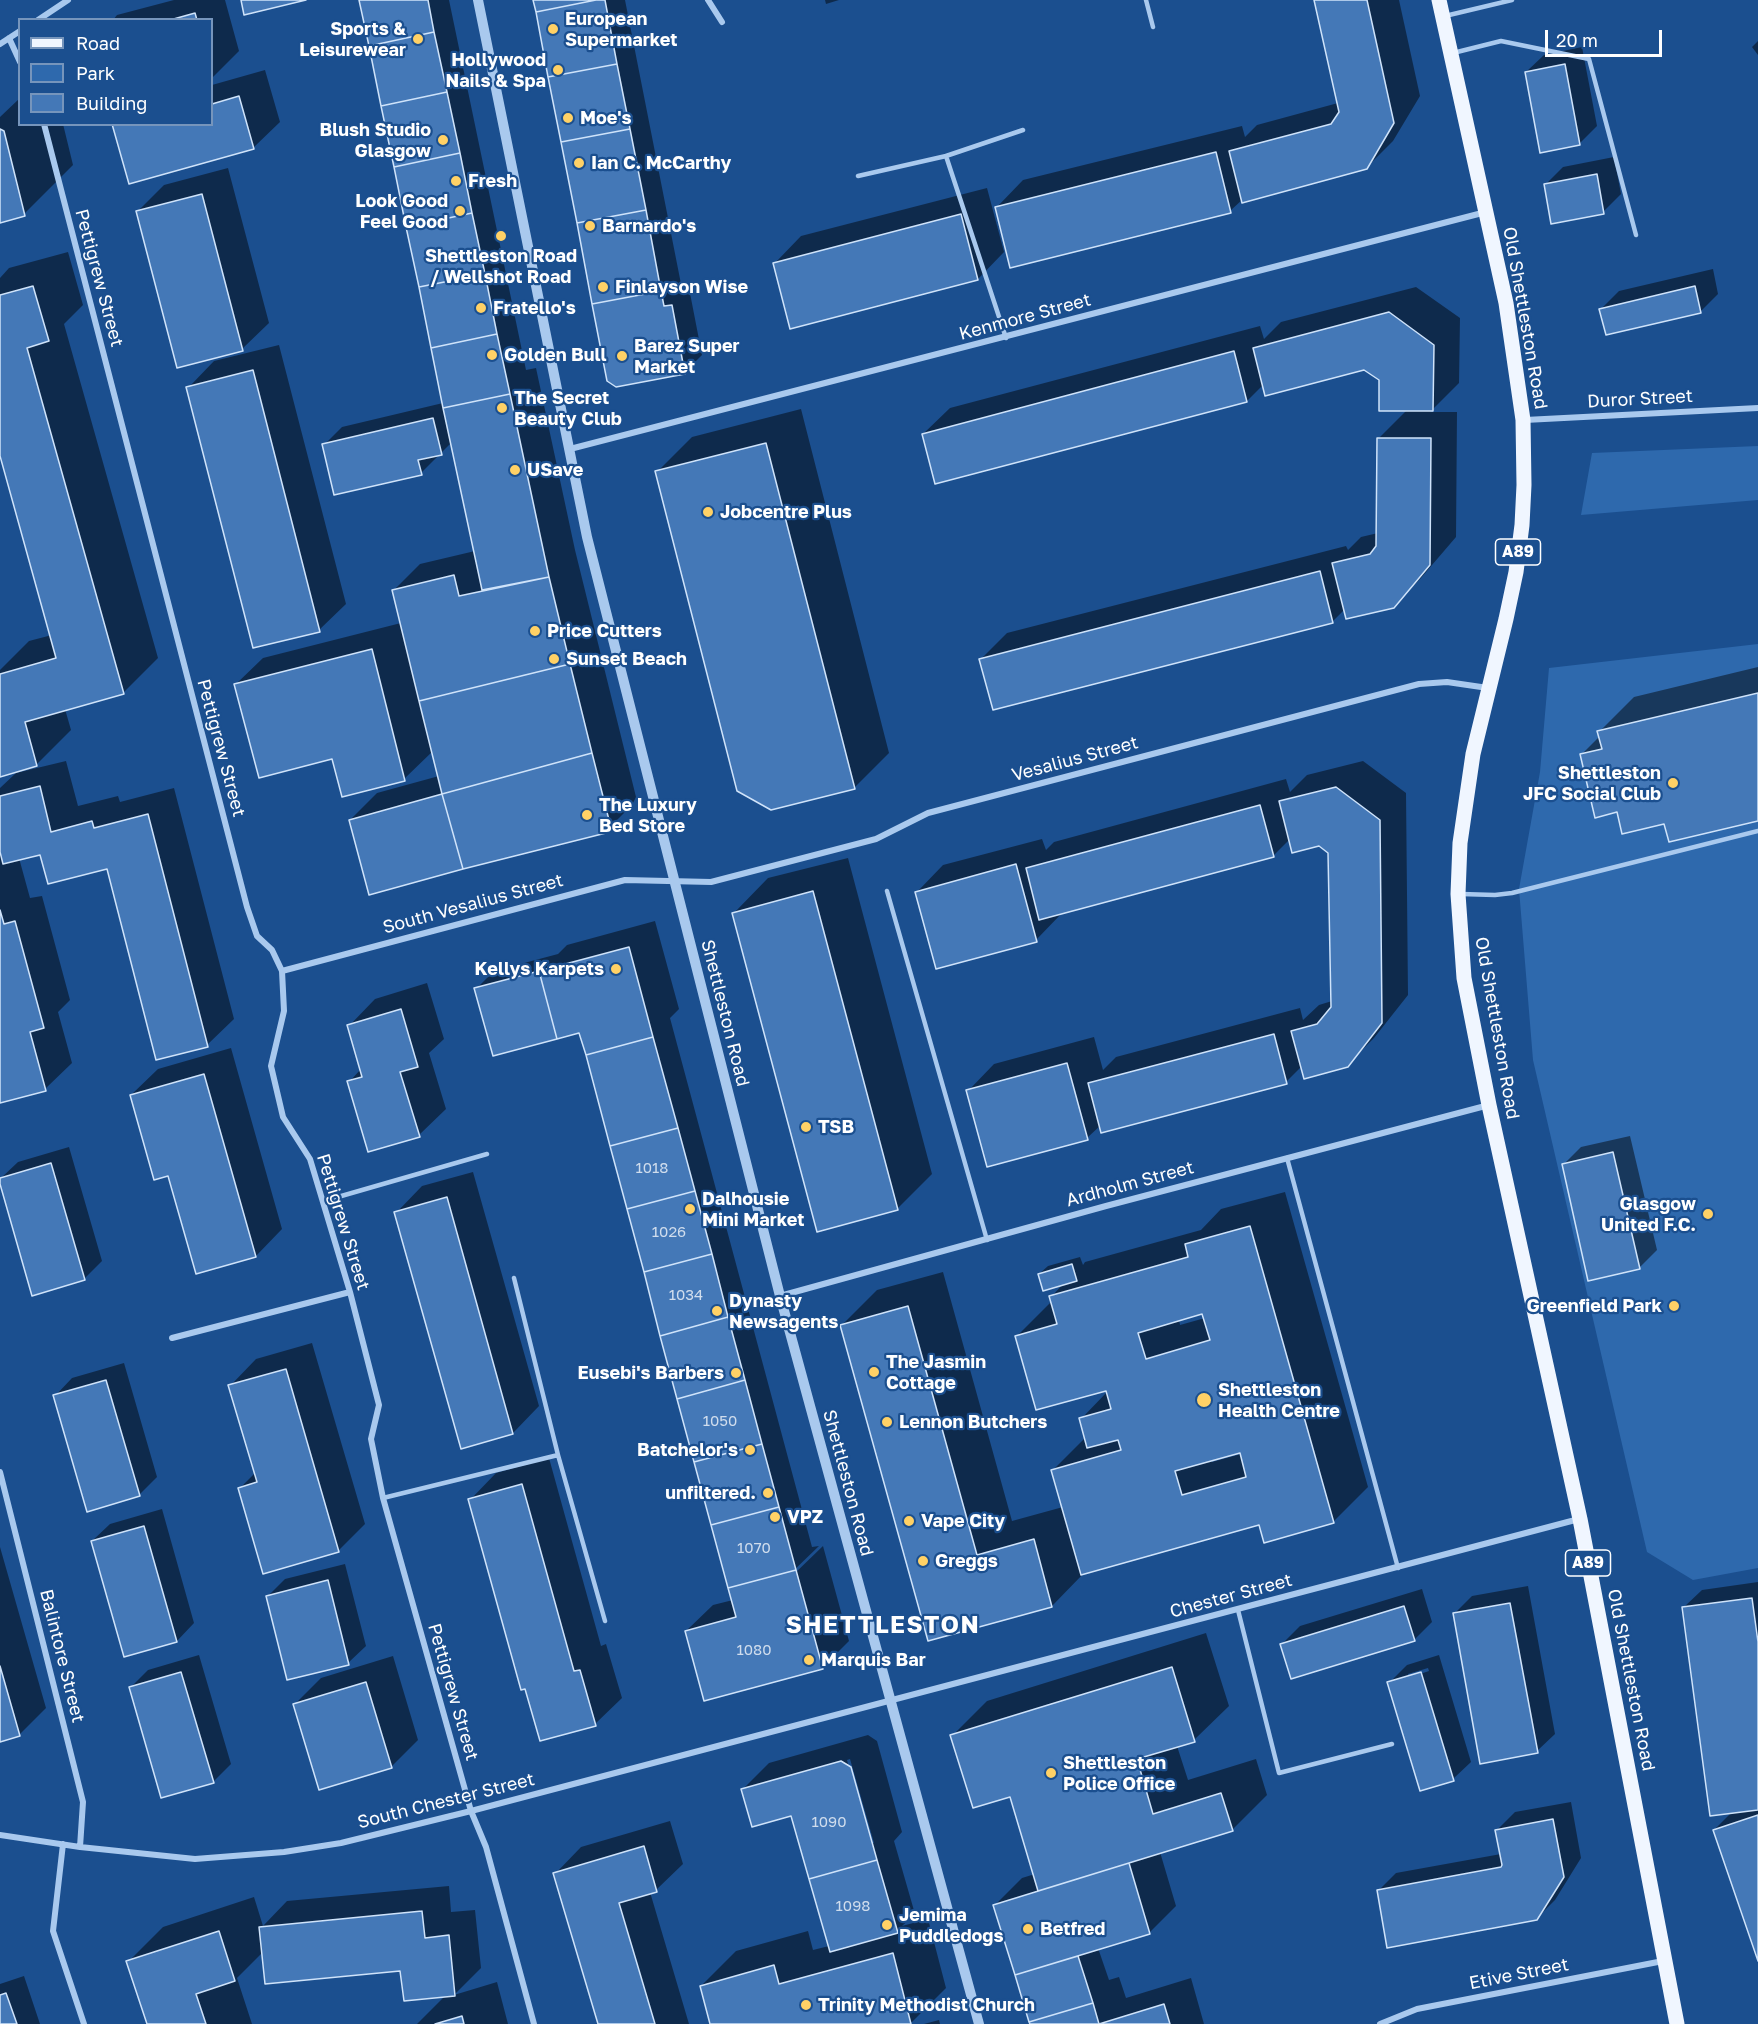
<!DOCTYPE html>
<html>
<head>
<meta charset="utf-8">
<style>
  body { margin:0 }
  #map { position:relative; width:1758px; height:2024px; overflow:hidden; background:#1b4f8f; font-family:"Golos Text",sans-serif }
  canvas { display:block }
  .legend { position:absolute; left:18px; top:18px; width:195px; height:108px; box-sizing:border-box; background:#1b4f8f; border:2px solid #7695bc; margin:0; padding:8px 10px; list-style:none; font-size:18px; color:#fff }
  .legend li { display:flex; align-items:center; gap:12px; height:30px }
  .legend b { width:30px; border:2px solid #7695bc }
  .scale { position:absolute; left:1545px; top:30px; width:117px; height:27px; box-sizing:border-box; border:3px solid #fff; border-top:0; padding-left:8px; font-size:18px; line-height:21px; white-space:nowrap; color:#fff; -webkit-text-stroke:4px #1b4f8f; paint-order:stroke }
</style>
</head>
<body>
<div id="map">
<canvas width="1758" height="2024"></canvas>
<ul class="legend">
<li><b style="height:8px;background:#f0f6ff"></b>Road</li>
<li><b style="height:16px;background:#2e69ad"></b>Park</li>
<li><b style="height:16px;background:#4478b7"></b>Building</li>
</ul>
<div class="scale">20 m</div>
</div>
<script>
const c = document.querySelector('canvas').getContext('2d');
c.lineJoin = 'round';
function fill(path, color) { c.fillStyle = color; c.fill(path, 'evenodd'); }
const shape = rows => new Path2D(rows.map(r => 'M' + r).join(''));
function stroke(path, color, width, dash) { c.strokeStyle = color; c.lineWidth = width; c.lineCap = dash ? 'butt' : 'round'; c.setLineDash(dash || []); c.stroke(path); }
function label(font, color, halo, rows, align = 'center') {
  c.font = font + ' "Golos Text",sans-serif'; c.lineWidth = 4.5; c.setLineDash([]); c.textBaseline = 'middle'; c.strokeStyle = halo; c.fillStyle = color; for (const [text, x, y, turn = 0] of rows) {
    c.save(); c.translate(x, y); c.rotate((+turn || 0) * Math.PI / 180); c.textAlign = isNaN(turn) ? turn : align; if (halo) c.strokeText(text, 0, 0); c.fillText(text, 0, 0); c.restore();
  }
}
const green = shape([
  [1758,446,1758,500,1581,515,1592,453],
  [1758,644,1758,1568,1693,1580,1647,1552,1533,1060,1519,889,1540,772,1549,668]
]);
const shadow = shape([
  [174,0,225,0,239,51,212,78,212,20,113,20,117,15],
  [360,0,449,0,526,370,536,368,575,550,636,797,632,805,605,832,370,893,350,820,377,793,439,776,433,751,404,779,333,758,236,684,263,658,401,623,393,591,420,564,475,551,452,442,421,473,324,445,342,427,443,403],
  [534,0,625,0,682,289,689,288,702,355,684,373],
  [825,0,839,0,826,4],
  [1316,0,1399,0,1420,96,1393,141,1366,168,1243,199,1230,211,997,207,1023,180,1242,126,1245,137,1257,125,1338,103],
  [1758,41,1758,55,1752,47],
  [1582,47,1597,126,1580,143,1526,72,1544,55],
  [265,70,280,122,253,148,212,124,212,85],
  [20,98,20,124,63,124,73,165,24,214,0,221,0,117],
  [1614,157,1621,194,1603,212,1545,185,1563,167],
  [228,168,269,323,242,349,137,212,164,185],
  [987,188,1004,252,978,279,775,263,801,236],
  [68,252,83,305,64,324,158,658,123,693,65,709,71,730,36,765,0,775,0,670,29,641,52,635,0,450,0,278,9,268],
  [1713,269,1718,294,1700,312,1601,309,1619,291],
  [1416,287,1460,318,1459,383,1430,412,1457,412,1456,537,1420,579,1393,606,1345,609,1332,622,981,659,1007,633,1346,546,1348,550,1361,537,1378,533,1378,439,1407,410,1381,379,1364,368,1264,384,1247,401,923,434,950,408,1260,326,1264,339,1281,322],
  [279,345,346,604,319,630,188,388,214,361],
  [801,409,889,753,854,788,657,472,692,437],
  [1758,667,1758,820,1618,811,1582,754,1600,736,1599,732,1634,697],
  [66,761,78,806,118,796,120,802,174,788,234,1019,207,1045,108,867,41,853,19,858,30,898,42,896,70,1000,58,1012,72,1063,45,1089,0,1102,0,788,16,773],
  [1363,761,1406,793,1408,995,1374,1038,1347,1065,1302,1066,1286,1082,1101,1125,1087,1138,968,1091,994,1064,1094,1037,1103,1070,1116,1057,1300,1008,1303,1020,1319,1005,1332,1001,1329,852,1319,845,1290,839,1273,856,1063,912,1036,940,917,892,943,865,1042,839,1046,850,1054,842,1286,779,1290,792,1307,775],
  [848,858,932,1174,897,1209,734,913,768,878],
  [655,921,679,1009,670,1018,812,1547,819,1546,790,1574,792,1576,823,1546,849,1641,822,1668,686,1631,713,1605,733,1600,580,1031,476,989,494,971,558,954,567,945],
  [427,983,444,1039,429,1053,446,1109,419,1135,349,1082,361,1069,349,1026,375,999],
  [231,1048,282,1229,256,1256,197,1272,169,1175,131,1095,158,1069],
  [1630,1136,1657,1250,1639,1268,1563,1165,1581,1147],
  [69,1147,102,1261,84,1279,0,1179,18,1162],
  [473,1172,539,1406,513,1433,396,1213,422,1186],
  [1285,1192,1368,1487,1333,1522,1260,1523,1085,1572,1052,1606,929,1640,842,1325,877,1290,943,1272,1012,1521,1063,1507,1053,1470,1086,1437,1081,1419,1107,1392,1107,1389,1017,1336,1052,1301,1051,1297,1064,1283,1039,1274,1048,1266,1080,1257,1083,1265,1085,1262,1201,1230,1221,1209],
  [1203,1312,1205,1318,1180,1325,1179,1319],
  [1241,1451,1241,1454,1212,1462,1211,1460],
  [312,1343,365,1524,339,1550,240,1488,255,1473,230,1386,256,1359],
  [124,1363,157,1477,139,1495,55,1396,72,1378],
  [549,1458,601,1646,606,1644,622,1698,595,1724,526,1687,470,1500,496,1473],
  [162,1509,194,1623,177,1641,92,1541,110,1524],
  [0,1547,46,1708,19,1735,0,1740],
  [345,1564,366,1646,348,1663,267,1597,285,1579],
  [1758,1582,1758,1957,1714,1830,1732,1812,1684,1607,1702,1590],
  [1528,1586,1555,1734,1537,1751,1454,1614,1472,1596],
  [1422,1589,1432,1622,1414,1640,1282,1644,1300,1626],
  [1206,1633,1229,1706,1194,1740,1177,1746,1188,1780,1256,1759,1267,1795,1232,1830,1160,1852,1176,1906,1150,1932,1098,1948,1109,1980,1119,1977,1126,1998,1191,1978,1204,2024,1031,2024,995,1905,1022,1878,1035,1874,1011,1795,952,1736,987,1701],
  [199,1655,231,1764,213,1782,130,1688,148,1670],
  [1439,1655,1471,1762,1453,1779,1389,1683,1407,1665],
  [1428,1668,1429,1671,1408,1678,1408,1674],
  [393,1656,418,1740,392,1766,295,1704,321,1678],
  [868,1735,877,1741,902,1832,894,1841,915,1914,902,1926,928,1919,946,1988,912,2022,906,2024,712,2024,701,1986,736,1951,808,1931,813,1950,829,1946,792,1814,743,1789,769,1763],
  [850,1759,874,1843,870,1843,847,1760],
  [1571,1802,1581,1858,1555,1900,1537,1918,1378,1891,1396,1873,1501,1854,1497,1830,1515,1812],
  [670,1821,683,1864,656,1890,650,1892,689,2024,599,2024,555,1874,581,1847],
  [449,1886,451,1912,475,1910,481,1968,454,1995,497,1982,508,2024,417,2024,446,1995,402,1970,263,1952,237,1978,252,2024,149,2024,128,1962,163,1927,254,1897,263,1926,287,1901],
  [24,1976,40,2024,0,2024,0,1984],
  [939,2020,940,2024,924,2024]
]);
const building = shape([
  [241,0,306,0,244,15,241,0],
  [359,0,428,0,434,32,369,46,359,0],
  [533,0,596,0,536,12,533,0],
  [596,0,605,0,617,64,548,77,536,12,596,0],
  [1314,0,1367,0,1394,123,1367,169,1242,203,1229,151,1331,124,1339,112,1314,0],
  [195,13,197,20,170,20,195,13],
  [434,32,447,92,381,106,369,46,434,32],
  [617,64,630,129,561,142,548,77,617,64],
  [1565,64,1580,145,1540,153,1525,72,1565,64],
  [447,92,460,153,394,167,381,106,447,92],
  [239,96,254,149,129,184,112,124,212,124,212,104,239,96],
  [0,129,4,131,25,216,0,223,0,129],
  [630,129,646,210,577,223,561,142,630,129],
  [1216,152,1231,213,1010,268,995,207,1216,152],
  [460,153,472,213,406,227,394,167,460,153],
  [1597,174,1604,214,1551,224,1544,184,1597,174],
  [202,194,243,351,177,368,136,211,202,194],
  [646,210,661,291,592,304,577,223,646,210],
  [472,213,485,274,419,287,406,227,472,213],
  [961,214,978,280,790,329,773,263,961,214],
  [485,274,497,334,431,348,419,287,485,274],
  [33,286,49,341,27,348,124,694,25,722,37,766,0,777,0,674,56,658,0,456,0,295,33,286],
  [1695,286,1701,313,1606,335,1599,309,1695,286],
  [661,291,664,306,672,305,685,374,616,387,607,381,592,304,661,291],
  [1389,312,1434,345,1433,411,1379,411,1379,380,1364,370,1265,396,1253,348,1389,312],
  [497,334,510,394,443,408,431,348,497,334],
  [1234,351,1247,402,935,484,922,434,1234,351],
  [253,370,320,632,253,648,186,387,253,370],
  [510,394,549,577,482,590,443,408,510,394],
  [433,418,442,455,418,460,422,475,334,495,322,444,433,418],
  [1377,438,1431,438,1430,565,1394,608,1346,619,1332,563,1370,554,1376,546,1377,438],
  [766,443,855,789,771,810,737,791,655,471,766,443],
  [1320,571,1333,623,993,710,979,659,1320,571],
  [454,575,459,596,549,577,570,664,419,701,392,590,454,575],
  [372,649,405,781,342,797,332,759,259,778,234,684,372,649],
  [570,664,592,753,442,794,419,701,570,664],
  [1758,693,1758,821,1669,842,1664,824,1622,834,1617,812,1595,818,1580,754,1602,749,1597,731,1758,693],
  [592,753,610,824,606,833,463,869,442,794,592,753],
  [40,786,51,832,92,821,94,828,148,814,208,1047,156,1060,107,869,48,884,40,855,3,864,0,852,0,796,40,786],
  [1336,787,1380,820,1382,1023,1348,1067,1304,1079,1291,1031,1317,1024,1331,1007,1328,853,1319,846,1292,853,1279,801,1336,787],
  [442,794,463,869,369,895,349,820,442,794],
  [1260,805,1274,857,1039,920,1026,868,1260,805],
  [1016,864,1037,942,936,969,915,892,1016,864],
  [813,891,898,1210,817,1232,732,913,813,891],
  [0,910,4,924,15,921,44,1028,30,1032,46,1091,0,1103,0,910],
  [629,947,653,1037,586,1055,579,1033,557,1039,539,971,629,947],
  [539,971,557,1039,493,1056,474,988,539,971],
  [401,1009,418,1067,400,1072,420,1137,368,1152,347,1081,362,1077,347,1025,401,1009],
  [1274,1034,1287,1084,1101,1133,1088,1083,1274,1034],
  [653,1037,678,1128,610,1146,586,1055,653,1037],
  [1067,1063,1088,1140,987,1167,966,1090,1067,1063],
  [204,1074,256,1257,196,1274,168,1176,154,1180,130,1095,204,1074],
  [678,1128,695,1191,627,1209,610,1146,678,1128],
  [1613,1152,1640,1269,1588,1281,1562,1164,1613,1152],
  [51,1163,85,1280,32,1296,0,1184,0,1178,51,1163],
  [695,1191,712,1254,644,1272,627,1209,695,1191],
  [447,1197,513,1434,461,1449,394,1212,447,1197],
  [1250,1226,1334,1523,1264,1543,1259,1525,1081,1575,1051,1470,1121,1450,1118,1440,1087,1448,1079,1418,1111,1409,1106,1391,1036,1410,1015,1336,1057,1324,1049,1296,1188,1257,1185,1244,1250,1226],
  [1202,1314,1210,1340,1146,1359,1138,1333,1202,1314],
  [1240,1453,1246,1477,1182,1495,1175,1471,1240,1453],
  [712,1254,728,1317,660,1336,644,1272,712,1254],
  [1072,1264,1077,1281,1043,1291,1038,1274,1072,1264],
  [908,1306,977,1555,1034,1539,1052,1607,928,1641,840,1325,908,1306],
  [728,1317,745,1380,677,1399,660,1336,728,1317],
  [286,1369,339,1552,263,1574,238,1488,257,1482,228,1385,286,1369],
  [106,1380,140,1496,87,1512,53,1395,106,1380],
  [745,1380,762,1444,694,1462,677,1399,745,1380],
  [762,1444,779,1507,711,1525,694,1462,762,1444],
  [522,1484,574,1671,580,1670,596,1726,540,1741,525,1689,521,1690,468,1499,522,1484],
  [779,1507,796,1570,728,1588,711,1525,779,1507],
  [144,1526,177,1642,124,1657,91,1541,144,1526],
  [796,1570,823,1669,704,1701,685,1631,736,1617,728,1588,796,1570],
  [328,1580,349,1665,287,1680,266,1596,328,1580],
  [1752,1598,1758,1642,1758,1810,1710,1816,1682,1607,1752,1598],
  [1510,1603,1538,1753,1480,1764,1453,1613,1510,1603],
  [1404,1606,1415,1641,1291,1679,1280,1644,1404,1606],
  [0,1666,20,1736,0,1742,0,1666],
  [1172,1667,1195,1742,1137,1759,1153,1814,1221,1793,1233,1831,1038,1891,1010,1797,973,1808,950,1735,1172,1667],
  [181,1672,214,1783,161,1798,129,1687,181,1672],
  [1421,1672,1454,1781,1420,1791,1387,1682,1421,1672],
  [366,1682,392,1768,319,1790,293,1704,366,1682],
  [841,1761,851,1767,877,1860,809,1879,791,1816,752,1827,741,1789,841,1761],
  [1758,1815,1758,1961,1713,1830,1758,1815],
  [1553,1819,1564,1877,1537,1920,1387,1948,1377,1890,1501,1867,1502,1865,1495,1830,1553,1819],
  [644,1846,657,1892,619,1903,655,2024,598,2024,553,1873,644,1846],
  [877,1860,898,1933,830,1952,809,1879,877,1860],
  [1129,1863,1150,1934,1015,1975,993,1905,1129,1863],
  [422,1911,425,1938,449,1935,455,1996,404,2001,400,1971,265,1984,259,1927,422,1911],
  [219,1931,235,1981,196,1994,206,2024,147,2024,126,1961,219,1931],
  [893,1953,911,2024,710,2024,700,1986,774,1965,779,1984,893,1953],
  [1078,1956,1093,2003,1029,2022,1015,1975,1078,1956],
  [6,1993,17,2024,0,2024,0,1995,6,1993],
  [1093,2003,1099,2024,1164,2004,1170,2024,1030,2024,1029,2022,1093,2003],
  [462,2016,464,2024,435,2024,462,2016]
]);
const service = shape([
  [1146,0,1153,27],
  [1445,16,1512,0],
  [1453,53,1501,41,1589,59,1636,235],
  [946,156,1023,130],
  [858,176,946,156,1006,338],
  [887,891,987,1240],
  [1461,894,1495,895,1512,893,1758,831],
  [1287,1158,1398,1568],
  [324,1201,487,1154],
  [514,1278,558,1455],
  [383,1498,558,1455,605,1621],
  [1238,1610,1279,1773,1392,1744]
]);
const minor = shape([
  [708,0,722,22],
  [38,20,68,0],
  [9,38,20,62],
  [0,44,20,31],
  [44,124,247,907,257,936,272,950,282,971,284,1011,271,1066,283,1117,310,1159,350,1292,379,1405,371,1439,383,1498,471,1811,486,1847,534,2024],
  [1525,420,1758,408],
  [570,449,1486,212],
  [282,971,625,880,711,882,876,839,928,813,1419,684,1447,682,1488,688],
  [780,1296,1106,1206,1489,1105],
  [172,1338,350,1292],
  [0,1472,83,1802,80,1847],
  [0,1835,80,1847,195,1859,284,1852,341,1843,471,1811,1579,1519],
  [63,1844,53,1931,84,2024],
  [1380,2024,1417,2009,1663,1961]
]);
const tertiary = shape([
  [478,0,587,537,780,1296,979,2024]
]);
const primary = shape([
  [1439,0,1506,303,1523,420,1524,485,1522,525,1516,572,1506,619,1473,754,1460,843,1458,894,1464,978,1489,1105,1580,1519,1677,2024]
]);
const markers = [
  [553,29,6,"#ffd166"],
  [418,39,6,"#ffd166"],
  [558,70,6,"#ffd166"],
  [568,118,6,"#ffd166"],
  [443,140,6,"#ffd166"],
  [579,163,6,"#ffd166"],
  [456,181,6,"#ffd166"],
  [460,211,6,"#ffd166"],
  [590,226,6,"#ffd166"],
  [501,236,6,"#ffd166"],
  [603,287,6,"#ffd166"],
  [481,308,6,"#ffd166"],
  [492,355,6,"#ffd166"],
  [622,356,6,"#ffd166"],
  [502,408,6,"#ffd166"],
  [515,470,6,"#ffd166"],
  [708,512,6,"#ffd166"],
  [535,631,6,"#ffd166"],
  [554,659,6,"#ffd166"],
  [1673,783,6,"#ffd166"],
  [587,815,6,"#ffd166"],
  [616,969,6,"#ffd166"],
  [806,1127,6,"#ffd166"],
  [690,1209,6,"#ffd166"],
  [1708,1214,6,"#ffd166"],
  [1674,1306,6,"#ffd166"],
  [717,1311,6,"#ffd166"],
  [874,1372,6,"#ffd166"],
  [736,1373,6,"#ffd166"],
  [1204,1400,8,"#ffd166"],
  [887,1422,6,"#ffd166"],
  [750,1450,6,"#ffd166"],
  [768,1493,6,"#ffd166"],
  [775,1517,6,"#ffd166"],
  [909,1521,6,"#ffd166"],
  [923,1561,6,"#ffd166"],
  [809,1660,6,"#ffd166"],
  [1051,1773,6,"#ffd166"],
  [887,1925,6,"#ffd166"],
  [1028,1929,6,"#ffd166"],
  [806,2005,6,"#ffd166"]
];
const numberNames = [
  ["1018",652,1168],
  ["1026",669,1232],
  ["1034",686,1295],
  ["1050",720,1421],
  ["1070",754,1548],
  ["1080",754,1650],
  ["1090",829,1822],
  ["1098",853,1906]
];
const shields = [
  [1518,552,45],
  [1588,1563,45]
];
const shieldNames = [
  ["A89",1518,552],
  ["A89",1588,1563]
];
const poiNames = [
  ["European",565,19],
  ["Supermarket",565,40],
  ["Sports &",406,29,"right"],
  ["Leisurewear",406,50,"right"],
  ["Hollywood",546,60,"right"],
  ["Nails & Spa",546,81,"right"],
  ["Moe's",580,118],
  ["Blush Studio",431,130,"right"],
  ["Glasgow",431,151,"right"],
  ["Ian C. McCarthy",591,163],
  ["Fresh",468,181],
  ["Look Good",448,201,"right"],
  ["Feel Good",448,222,"right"],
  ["Barnardo's",602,226],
  ["Shettleston Road",501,256,"center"],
  ["/ Wellshot Road",501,277,"center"],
  ["Finlayson Wise",615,287],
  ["Fratello's",493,308],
  ["Barez Super",634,346],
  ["Market",634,367],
  ["Golden Bull",504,355],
  ["The Secret",514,398],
  ["Beauty Club",514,419],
  ["USave",527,470],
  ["Jobcentre Plus",720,512],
  ["Price Cutters",547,631],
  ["Sunset Beach",566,659],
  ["Shettleston",1661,773,"right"],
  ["JFC Social Club",1661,794,"right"],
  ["The Luxury",599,805],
  ["Bed Store",599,826],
  ["Kellys Karpets",604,969,"right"],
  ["TSB",818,1127],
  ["Dalhousie",702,1199],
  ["Mini Market",702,1220],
  ["Glasgow",1696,1204,"right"],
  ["United F.C.",1696,1225,"right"],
  ["Dynasty",729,1301],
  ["Newsagents",729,1322],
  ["Greenfield Park",1662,1306,"right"],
  ["The Jasmin",886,1362],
  ["Cottage",886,1383],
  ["Eusebi's Barbers",724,1373,"right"],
  ["Shettleston",1218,1390],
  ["Health Centre",1218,1411],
  ["Lennon Butchers",899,1422],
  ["Batchelor's",738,1450,"right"],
  ["unfiltered.",756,1493,"right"],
  ["VPZ",787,1517],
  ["Vape City",921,1521],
  ["Greggs",935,1561],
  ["Marquis Bar",821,1660],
  ["Shettleston",1063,1763],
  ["Police Office",1063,1784],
  ["Jemima",899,1915],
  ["Puddledogs",899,1936],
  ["Betfred",1040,1929],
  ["Trinity Methodist Church",818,2005]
];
const streetNames = [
  ["Pettigrew Street",99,278,75],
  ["Kenmore Street",1025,317,-15],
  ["Old Shettleston Road",1525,318,80],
  ["Duror Street",1640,399,-3],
  ["Pettigrew Street",221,748,75],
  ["Vesalius Street",1075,759,-15],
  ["South Vesalius Street",473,904,-15],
  ["Shettleston Road",725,1013,76],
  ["Old Shettleston Road",1497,1028,80],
  ["Ardholm Street",1130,1184,-15],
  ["Pettigrew Street",343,1222,73],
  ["Shettleston Road",848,1483,75],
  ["Chester Street",1231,1596,-15],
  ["Balintore Street",62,1656,76],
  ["Old Shettleston Road",1631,1680,79],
  ["Pettigrew Street",453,1692,74],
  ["South Chester Street",446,1801,-14],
  ["Etive Street",1519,1974,-11]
];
const districtNames = [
  ["SHETTLESTON",883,1625]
];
fill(green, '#2e69ad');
fill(shadow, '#0007');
fill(building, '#4478b7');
stroke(building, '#cfe3fa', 1.5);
stroke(service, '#a9c9ee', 4.5);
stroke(minor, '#a9c9ee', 6);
stroke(tertiary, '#a9c9ee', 10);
stroke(primary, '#f0f6ff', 15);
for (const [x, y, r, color] of markers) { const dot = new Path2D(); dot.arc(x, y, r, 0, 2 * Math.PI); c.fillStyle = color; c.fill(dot); stroke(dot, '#1b4f8f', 2); }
label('15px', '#d0dded', null, numberNames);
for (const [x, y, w] of shields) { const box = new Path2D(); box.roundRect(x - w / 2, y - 13, w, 26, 4.5); c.fillStyle = '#1b4f8f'; c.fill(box); stroke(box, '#fff', 1.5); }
label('bold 16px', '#fff', null, shieldNames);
label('bold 18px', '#fff', '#1b4f8f', poiNames, 'left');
label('18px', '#fff', '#1b4f8f', streetNames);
c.letterSpacing = '1.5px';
label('bold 24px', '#fff', '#1b4f8f', districtNames);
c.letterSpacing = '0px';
</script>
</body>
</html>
